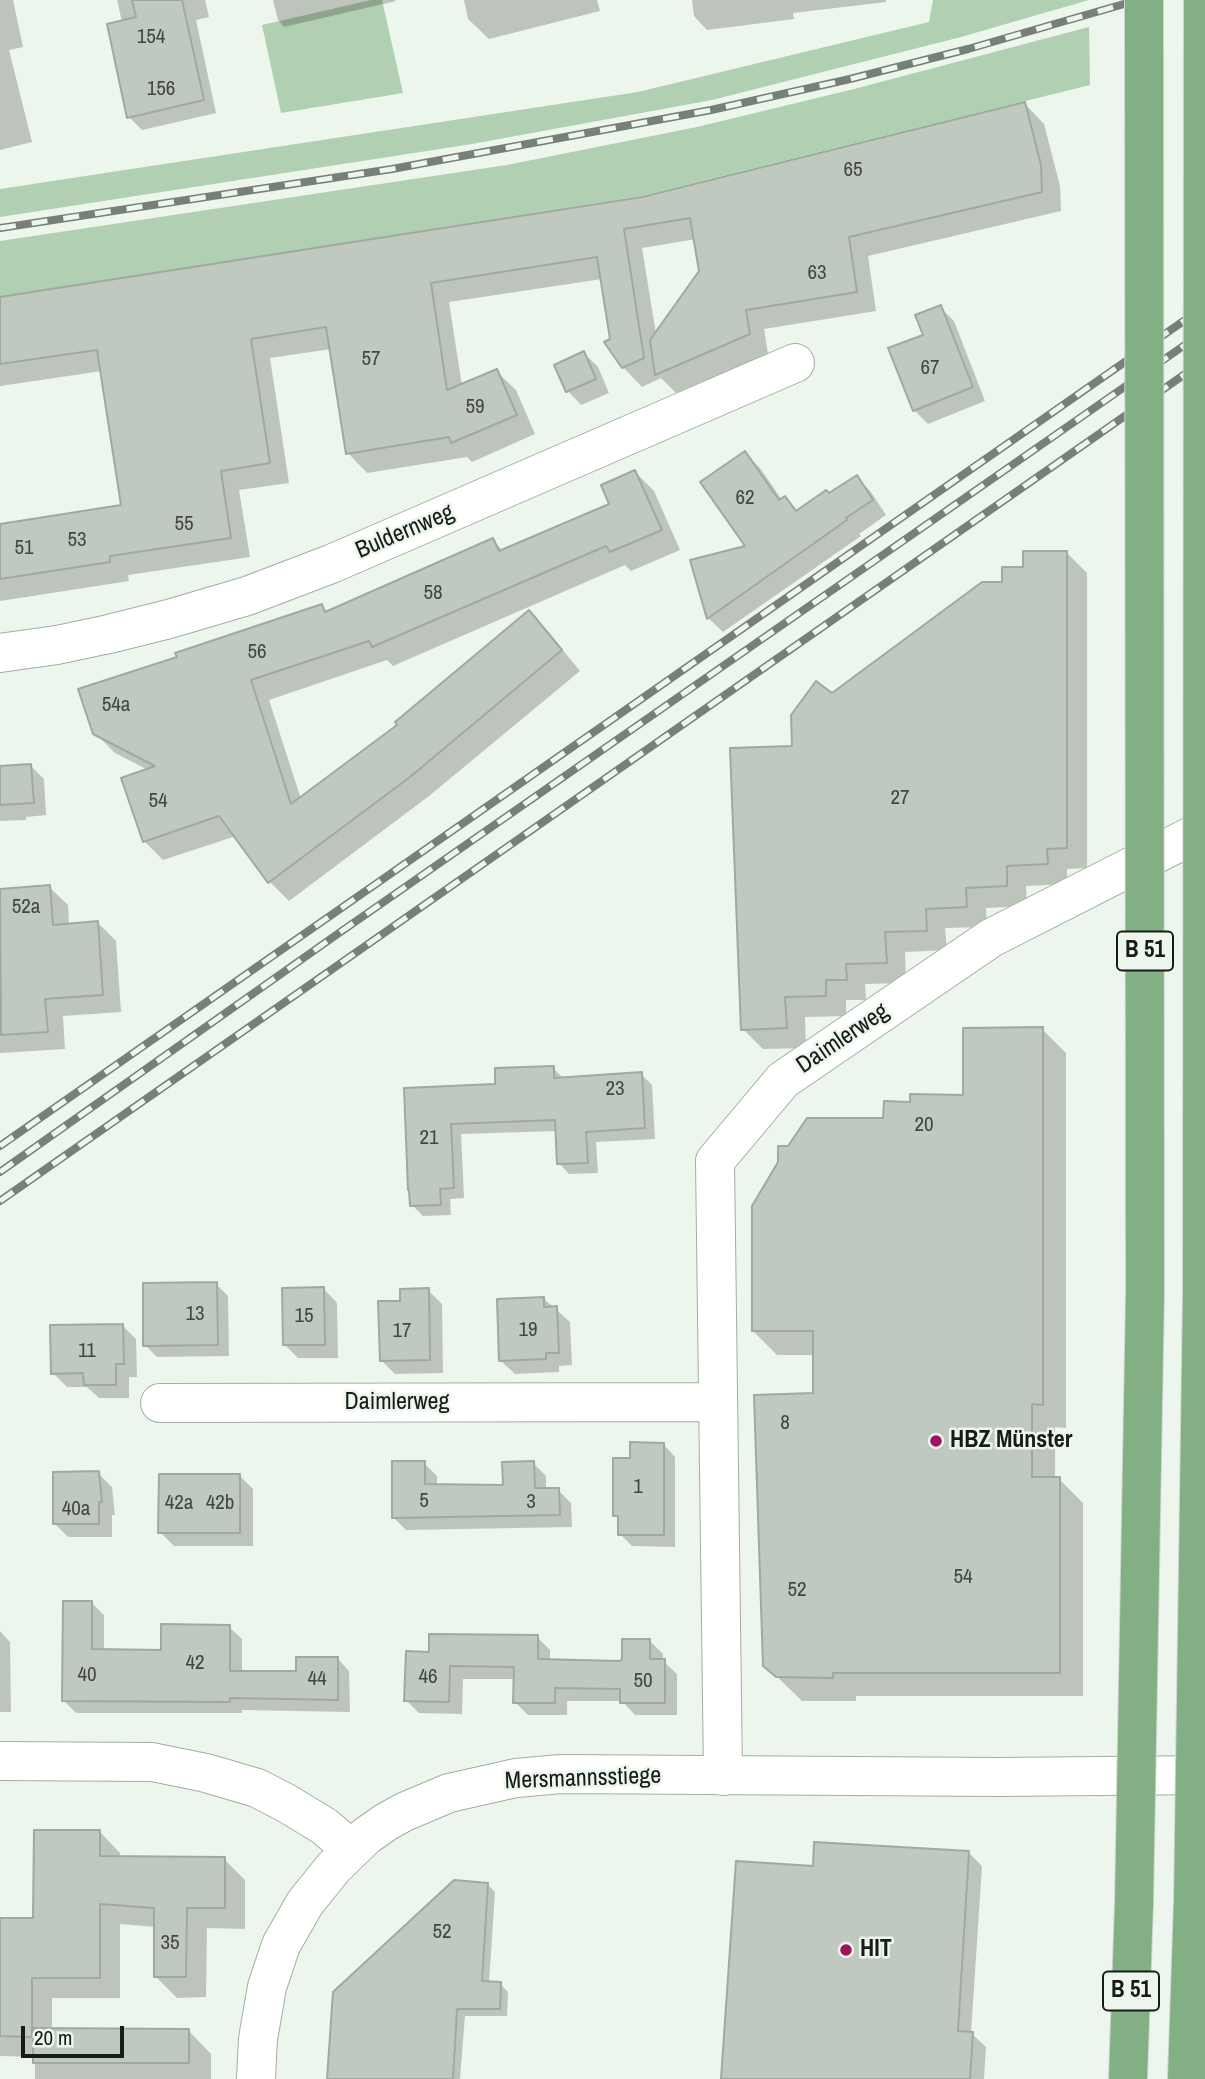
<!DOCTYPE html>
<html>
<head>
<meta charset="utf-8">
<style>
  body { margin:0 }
  #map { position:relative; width:1205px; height:2079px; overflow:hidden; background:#ecf6ec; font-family:"Archivo Narrow",sans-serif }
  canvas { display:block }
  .scale { position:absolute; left:21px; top:2026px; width:103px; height:32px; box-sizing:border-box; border:4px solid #181c18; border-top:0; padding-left:9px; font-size:21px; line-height:24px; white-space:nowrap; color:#181c18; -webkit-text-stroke:5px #ecf6ec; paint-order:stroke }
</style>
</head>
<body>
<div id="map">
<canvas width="1205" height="2079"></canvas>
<div class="scale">20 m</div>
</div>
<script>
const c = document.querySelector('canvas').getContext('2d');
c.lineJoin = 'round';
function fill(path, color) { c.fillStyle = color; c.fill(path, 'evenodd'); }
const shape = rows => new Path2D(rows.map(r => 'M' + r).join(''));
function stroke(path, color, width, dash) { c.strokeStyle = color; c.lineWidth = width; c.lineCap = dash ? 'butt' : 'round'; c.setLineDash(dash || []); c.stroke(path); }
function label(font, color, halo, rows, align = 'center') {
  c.font = font + ' "Archivo Narrow",sans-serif'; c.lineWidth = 5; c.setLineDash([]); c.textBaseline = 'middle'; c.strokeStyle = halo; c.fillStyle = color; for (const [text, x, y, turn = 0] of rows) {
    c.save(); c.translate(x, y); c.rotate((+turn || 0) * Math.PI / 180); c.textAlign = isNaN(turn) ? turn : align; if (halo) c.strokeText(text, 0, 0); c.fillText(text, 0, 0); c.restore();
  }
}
const green = shape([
  [371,0,382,0,403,93,281,113,262,25],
  [933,0,1089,0,961,37,712,100,472,144,0,217,0,189,638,92,929,22],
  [1089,27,1090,85,641,196,0,297,0,241,507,165,697,127,854,89]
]);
const shadow = shape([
  [0,0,13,0,23,47,9,50,32,142,0,150],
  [117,0,205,0,209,17,196,20,216,113,142,130,129,117,122,22],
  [273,0,395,0,396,1,284,27,278,20],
  [464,0,597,0,600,11,489,39,468,19],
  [692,0,886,0,886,2,793,13,794,19,707,30,694,16],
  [1025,104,1044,124,1060,186,1061,211,868,256,876,311,764,329,768,354,676,393,661,378,642,387,623,367,612,340,602,279,449,302,462,386,496,371,516,390,535,434,472,462,467,457,367,473,348,453,331,349,270,358,289,483,239,490,250,557,128,575,129,581,0,601,0,526,123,506,102,371,0,386,0,298,643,198],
  [696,239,701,271,656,334,642,248],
  [940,307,954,321,985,401,928,424,914,410,925,336],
  [584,353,598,367,609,393,581,405,568,391,556,365],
  [745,453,760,468,782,500,785,498,798,511,857,477,871,492,886,515,859,534,861,536,723,632,708,618,748,547],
  [635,472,654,491,680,550,631,571,625,565,393,666,387,660,269,700,301,799,400,725,529,613,548,632,580,671,429,796,289,901,270,882,236,836,163,860,144,841,148,770,115,753,95,733,179,658,321,606,328,612,493,540,503,551,611,505],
  [1067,553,1087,573,1087,868,1067,869,1067,884,1026,886,1027,906,986,908,987,927,945,928,947,950,905,952,906,983,865,984,866,1000,846,1000,846,1016,805,1017,806,1048,763,1049,743,1029,794,748,832,696,1004,584,1024,568],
  [31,766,44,779,46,815,26,817,26,820,0,821,0,768],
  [49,887,68,905,69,925,98,923,116,941,121,1012,63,1016,65,1049,0,1053,0,890],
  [1042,1029,1066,1053,1066,1428,1055,1427,1055,1479,1059,1479,1083,1503,1083,1696,856,1696,856,1701,802,1701,765,1665,814,1394,815,1355,777,1355,753,1331,789,1148,885,1120,912,1103,965,1096],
  [553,1068,564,1079,641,1074,652,1085,655,1139,596,1142,598,1173,569,1174,559,1163,557,1131,461,1134,464,1198,450,1199,451,1215,423,1216,412,1205,405,1090,497,1086],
  [216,1284,228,1296,229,1356,157,1357,145,1345],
  [324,1289,337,1303,338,1358,298,1358,285,1345],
  [428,1290,442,1304,443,1373,395,1374,381,1360,402,1302],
  [543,1298,570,1322,572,1365,559,1366,559,1372,515,1374,501,1361],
  [123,1326,136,1339,137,1377,129,1377,129,1398,99,1398,87,1387,67,1387,53,1373],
  [663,1444,675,1457,675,1547,632,1546,620,1534,619,1520,615,1515,631,1459],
  [424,1463,437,1476,437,1486,505,1486,533,1463,546,1476,546,1490,558,1490,571,1503,572,1527,406,1530,393,1517],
  [98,1473,112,1487,115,1515,112,1515,112,1537,68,1537,55,1524],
  [239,1475,253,1489,253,1546,174,1546,160,1532],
  [92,1603,104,1615,104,1651,162,1652,229,1627,242,1639,242,1673,298,1673,337,1658,349,1671,350,1712,242,1710,242,1713,76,1713,63,1700],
  [0,1631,10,1642,11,1712,0,1712],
  [537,1637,550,1650,550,1661,621,1663,650,1641,663,1654,663,1661,677,1674,677,1715,635,1715,622,1701,567,1701,567,1715,528,1715,515,1702,515,1679,463,1679,462,1714,419,1713,406,1700,430,1654],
  [100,1832,120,1853,120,1858,224,1859,245,1880,245,1929,207,1928,206,1997,177,1998,156,1977,156,1927,120,1924,120,1998,52,1998,52,2030,188,2030,211,2054,211,2079,35,2079,35,2057,0,2056,0,1920,35,1920],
  [968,1852,982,1866,971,2033,986,2047,984,2079,723,2079,814,1868],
  [487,1884,495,1892,489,1983,500,1984,508,1992,507,2016,465,2016,460,2079,329,2079]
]);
const building = shape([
  [132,0,182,0,204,100,127,118,107,24,136,17,132,0],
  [1025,102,1041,165,1042,192,849,237,857,292,746,310,750,334,655,375,650,340,699,271,690,218,624,229,644,358,622,368,604,342,610,339,597,257,431,283,447,390,497,369,517,415,451,443,449,437,346,454,326,327,251,339,270,463,221,471,231,538,110,556,110,562,0,579,0,524,121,505,97,350,0,364,0,297,642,197,1025,102],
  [941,305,973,387,913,411,888,348,923,335,915,315,941,305],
  [584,351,596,379,566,392,554,365,584,351],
  [745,451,779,500,785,496,796,511,826,490,829,493,857,475,873,500,846,518,847,520,707,619,690,560,745,546,700,482,745,451],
  [635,470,662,530,610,552,606,546,372,647,369,641,251,680,291,804,397,725,395,722,529,610,562,650,410,777,268,883,219,816,143,842,121,778,155,766,93,734,78,689,177,657,175,653,322,604,325,612,493,538,499,551,609,504,601,485,635,470],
  [1023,551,1067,551,1067,848,1047,849,1048,864,1007,866,1007,886,966,888,967,907,926,909,927,931,885,932,887,963,846,964,847,980,826,980,826,996,785,997,787,1028,741,1030,730,748,792,746,791,715,816,681,832,693,982,582,1002,582,1002,567,1023,567,1023,551],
  [31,764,34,803,0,805,0,766,31,764],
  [50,885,53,925,98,921,103,995,45,999,48,1032,1,1035,0,889,50,885],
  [1043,1027,1043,1405,1032,1404,1032,1477,1060,1477,1060,1673,833,1673,833,1678,776,1677,763,1666,754,1395,813,1393,813,1331,752,1331,752,1206,778,1162,778,1146,788,1146,807,1118,883,1118,884,1101,910,1102,910,1094,963,1095,963,1028,1043,1027],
  [554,1066,554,1078,642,1072,645,1128,586,1132,588,1163,557,1164,555,1120,451,1124,454,1188,440,1189,441,1205,410,1206,409,1190,408,1190,404,1088,495,1084,495,1068,554,1066],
  [217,1282,218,1345,143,1346,143,1283,217,1282],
  [324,1287,325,1345,283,1345,282,1288,324,1287],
  [429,1288,430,1360,380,1361,378,1301,400,1301,400,1289,429,1288],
  [544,1297,544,1307,557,1306,559,1353,546,1353,546,1359,499,1361,497,1299,544,1297],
  [123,1324,124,1364,116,1364,116,1385,84,1385,83,1373,51,1374,50,1325,123,1324],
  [630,1442,664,1443,664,1535,618,1535,618,1516,613,1516,613,1458,630,1458,630,1442],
  [392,1461,425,1461,425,1484,503,1485,502,1462,534,1461,535,1488,559,1488,560,1515,392,1518,392,1461],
  [99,1471,102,1502,99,1502,99,1524,53,1524,53,1472,99,1471],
  [159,1474,240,1474,240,1533,158,1533,159,1474],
  [63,1601,92,1601,92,1649,161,1650,161,1624,230,1625,230,1671,296,1671,296,1657,338,1657,338,1700,230,1698,230,1702,62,1701,63,1601],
  [429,1634,538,1635,538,1659,620,1661,622,1659,622,1639,650,1639,650,1659,665,1659,665,1703,620,1703,620,1689,555,1688,555,1703,513,1703,514,1667,450,1666,449,1702,404,1701,406,1651,429,1652,429,1634],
  [34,1830,100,1830,100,1856,225,1857,225,1908,187,1908,186,1977,154,1977,154,1908,100,1904,100,1978,32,1978,32,2037,0,2036,0,1918,33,1918,34,1830],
  [814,1842,969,1851,958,2031,973,2032,970,2079,721,2079,736,1861,813,1866,814,1842],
  [454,1880,488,1883,482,1981,501,1982,500,2009,457,2009,453,2079,327,2079,333,1992,454,1880],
  [33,2028,189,2029,189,2063,33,2063,33,2028]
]);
const minor = shape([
  [0,653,57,645,109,634,169,619,247,596,331,564,795,363],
  [160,1403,717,1402],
  [0,1761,152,1762,206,1773,257,1788,286,1803,324,1826,351,1849],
  [723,1776,715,1161,783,1080,991,938,1205,829]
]);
const tertiary = shape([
  [256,2079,258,2039,267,1987,281,1945,305,1903,334,1867,366,1836,386,1822,404,1812,449,1793,516,1778,561,1774,998,1777,1205,1775]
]);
const trunk = shape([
  [1128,2079,1134,1903],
  [1187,2079,1193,1901]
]);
const rail = shape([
  [0,228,392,169,711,110,850,79,968,49,1138,0],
  [0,1146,1205,306],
  [0,1172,339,933,1205,331],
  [0,1201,1205,360]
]);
const trunkBridge = shape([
  [1193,1901,1202,1295,1203,0],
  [1134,1903,1145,1294,1144,0]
]);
const markers = [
  [936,1441,7,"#9e125f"],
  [846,1950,7,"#9e125f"]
];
const numberNames = [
  ["154",151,37],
  ["156",161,89],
  ["65",853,170],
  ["63",817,273],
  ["57",371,359],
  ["67",930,368],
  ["59",475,407],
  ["62",745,498],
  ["55",184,524],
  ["53",77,540],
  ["51",24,548],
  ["58",433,593],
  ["56",257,652],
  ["54a",116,705],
  ["27",900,798],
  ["54",158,801],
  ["52a",26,907],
  ["23",615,1089],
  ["20",924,1125],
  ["21",429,1138],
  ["13",195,1314],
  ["15",304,1316],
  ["19",528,1330],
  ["17",402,1331],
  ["11",87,1351],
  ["8",785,1423],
  ["1",638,1487],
  ["5",424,1501],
  ["3",531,1502],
  ["42a",179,1503],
  ["42b",220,1503],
  ["40a",76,1509],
  ["54",963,1577],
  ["52",797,1590],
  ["42",195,1663],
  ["40",87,1675],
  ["46",428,1677],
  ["44",317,1679],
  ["50",643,1681],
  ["52",442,1932],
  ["35",170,1943]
];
const shields = [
  [1145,951,56],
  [1131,1991,56]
];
const shieldNames = [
  ["B 51",1145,951],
  ["B 51",1131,1991]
];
const streetNames = [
  ["Buldernweg",405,532,-23],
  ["Daimlerweg",843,1039,-34],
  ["Daimlerweg",397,1403],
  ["Mersmannsstiege",583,1779,-2]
];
const poiNames = [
  ["HBZ Münster",950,1441],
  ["HIT",860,1950]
];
fill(green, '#b1cfb1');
fill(shadow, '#0003');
fill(building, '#c0c9bf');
stroke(building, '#a0a9a0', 2);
stroke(minor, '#a3ada3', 40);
stroke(tertiary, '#a3ada3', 40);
stroke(trunk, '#d1d2d1', 40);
stroke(minor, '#fff', 38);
stroke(tertiary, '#fff', 38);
stroke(trunk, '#83af84', 38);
stroke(rail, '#787f78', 8);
stroke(rail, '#ecf6ec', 5, [16]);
stroke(trunkBridge, '#d1d2d1', 40, []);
stroke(trunkBridge, '#83af84', 38);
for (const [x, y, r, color] of markers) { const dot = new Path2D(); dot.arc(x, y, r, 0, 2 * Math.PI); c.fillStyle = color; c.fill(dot); stroke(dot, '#ecf6ec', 2.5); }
label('21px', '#424742', null, numberNames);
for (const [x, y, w] of shields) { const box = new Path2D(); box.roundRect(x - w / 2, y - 19.5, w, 39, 5); c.fillStyle = '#ecf6ec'; c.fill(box); stroke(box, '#181c18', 2); }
label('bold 23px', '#181c18', null, shieldNames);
label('24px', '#181c18', '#ecf6ec', streetNames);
label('bold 24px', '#181c18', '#ecf6ec', poiNames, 'left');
</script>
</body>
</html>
